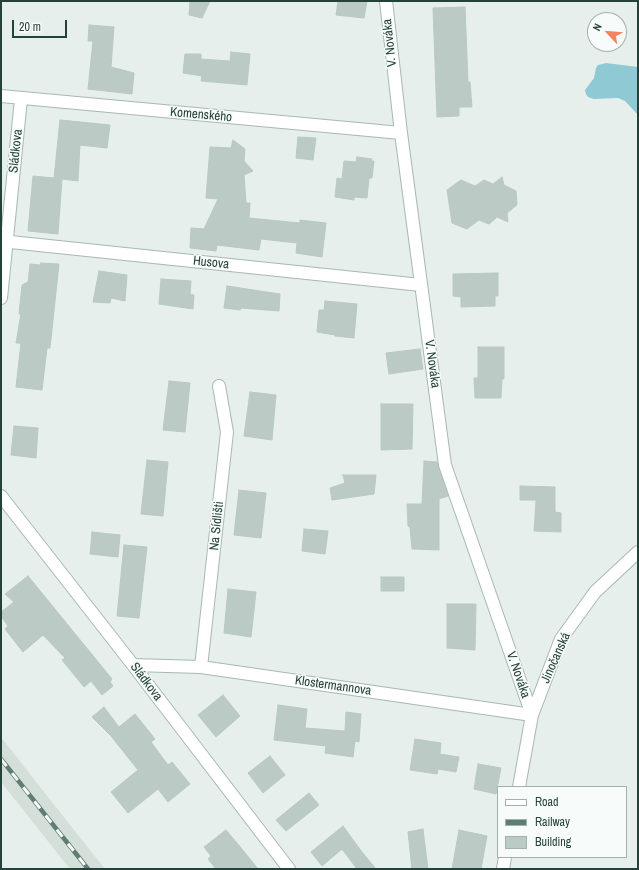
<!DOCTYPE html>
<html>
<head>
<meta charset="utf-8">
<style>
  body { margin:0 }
  #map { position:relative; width:639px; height:870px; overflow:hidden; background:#e6efeb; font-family:"Archivo Narrow",sans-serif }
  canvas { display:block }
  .frame { position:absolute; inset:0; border:2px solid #24423a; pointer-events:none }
  .legend { position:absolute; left:497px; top:786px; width:130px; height:72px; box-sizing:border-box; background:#f7fbf9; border:1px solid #a3b1ad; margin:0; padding:5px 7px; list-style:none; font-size:12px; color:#24423a }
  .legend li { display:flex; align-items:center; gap:8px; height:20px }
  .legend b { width:20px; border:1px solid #a3b1ad }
  .north { position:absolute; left:587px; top:12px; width:40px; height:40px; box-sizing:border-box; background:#f7fbf9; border:1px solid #a3b1ad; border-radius:50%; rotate:296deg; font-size:11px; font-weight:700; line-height:16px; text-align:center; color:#24423a }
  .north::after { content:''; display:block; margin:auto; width:14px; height:18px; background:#f4845f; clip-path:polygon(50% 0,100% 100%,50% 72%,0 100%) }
  .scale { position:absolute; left:12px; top:20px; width:55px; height:18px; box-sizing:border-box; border:2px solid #24423a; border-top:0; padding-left:5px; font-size:12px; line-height:14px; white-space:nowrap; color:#24423a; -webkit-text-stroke:3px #f7fbf9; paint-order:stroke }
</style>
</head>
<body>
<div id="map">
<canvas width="639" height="870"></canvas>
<div class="frame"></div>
<ul class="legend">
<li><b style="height:5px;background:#fff"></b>Road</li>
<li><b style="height:5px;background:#5f7d75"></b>Railway</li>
<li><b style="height:11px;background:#bbcac4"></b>Building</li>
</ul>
<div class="north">N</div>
<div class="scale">20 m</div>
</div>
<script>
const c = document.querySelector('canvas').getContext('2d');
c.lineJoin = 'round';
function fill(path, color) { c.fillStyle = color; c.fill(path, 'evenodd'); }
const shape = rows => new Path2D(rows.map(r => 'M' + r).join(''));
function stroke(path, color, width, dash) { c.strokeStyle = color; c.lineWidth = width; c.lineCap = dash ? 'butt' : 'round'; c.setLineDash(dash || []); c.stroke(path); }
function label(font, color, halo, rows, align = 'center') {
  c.font = font + ' "Archivo Narrow",sans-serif'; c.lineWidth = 3; c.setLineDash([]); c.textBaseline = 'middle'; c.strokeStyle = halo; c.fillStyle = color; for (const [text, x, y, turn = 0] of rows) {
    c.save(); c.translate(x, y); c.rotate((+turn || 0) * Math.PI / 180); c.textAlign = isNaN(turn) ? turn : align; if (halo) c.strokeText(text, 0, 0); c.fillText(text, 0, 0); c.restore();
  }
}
const built = shape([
  [1,737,48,797,105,869,70,869,1,782]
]);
const water = shape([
  [606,63,638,67,638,115,625,101,618,98,594,99,588,97,586,94,585,90,594,78,596,68,598,65]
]);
const building = shape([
  [190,1,210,1,202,18,189,15,190,1],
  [338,1,367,1,364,18,336,15,338,1],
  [465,7,468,82,470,82,472,107,459,107,459,116,437,117,433,8,465,7],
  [89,25,114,27,111,67,134,73,132,94,88,89,93,41,88,41,89,25],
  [231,52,250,54,247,85,201,81,202,76,183,73,185,54,201,54,201,59,230,61,231,52],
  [60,120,110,125,107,148,80,145,78,181,62,179,58,234,28,231,33,176,54,178,60,120],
  [298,137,316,138,313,160,296,158,298,137],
  [233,140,245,149,244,161,253,171,244,175,246,203,250,203,249,218,300,223,300,220,326,223,322,257,296,253,297,243,261,239,259,250,217,245,216,251,190,248,191,228,204,229,218,199,206,198,210,147,231,148,233,140],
  [357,157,372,159,371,161,374,161,372,178,369,178,367,198,354,197,354,200,335,197,337,178,342,179,344,161,356,162,357,157],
  [502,177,504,185,516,191,517,205,507,213,508,222,497,217,489,224,479,220,467,229,452,223,447,190,461,180,475,186,484,180,493,184,502,177],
  [41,263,59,264,50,348,47,348,42,390,16,387,21,343,16,343,21,314,19,314,22,285,28,282,30,264,40,265,41,263],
  [99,271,127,275,125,301,111,298,110,303,93,302,99,271],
  [498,273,498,296,495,296,495,306,461,307,461,297,453,296,453,274,498,273],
  [161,279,191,281,190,294,194,295,193,309,159,304,161,279],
  [227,286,280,294,279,311,241,308,240,310,224,308,227,286],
  [325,301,357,304,354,338,335,336,335,335,317,332,319,310,324,310,325,301],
  [478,347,504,347,504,379,502,379,501,398,475,398,474,378,478,378,478,347],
  [420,349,423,369,389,374,386,353,420,349],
  [169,381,190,383,185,432,163,430,169,381],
  [250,392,276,395,272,440,244,436,250,392],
  [381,404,413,404,412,449,381,450,381,404],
  [14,426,38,428,36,458,11,455,14,426],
  [147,460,168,462,163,516,141,514,147,460],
  [424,461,437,462,448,496,439,499,439,550,412,549,410,527,408,526,407,504,422,504,424,461],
  [343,475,376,475,374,494,332,500,330,488,345,483,343,475],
  [520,486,555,487,555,512,561,513,561,532,534,531,536,500,520,500,520,486],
  [239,490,266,493,261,538,234,535,239,490],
  [304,529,328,531,325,554,302,551,304,529],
  [92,532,120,535,118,557,90,554,92,532],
  [124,545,147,547,139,618,117,616,124,545],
  [28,576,112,679,110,682,113,686,102,695,91,681,84,687,62,660,65,658,43,635,23,652,5,629,8,626,1,616,1,612,14,602,5,594,28,576],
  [381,577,404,577,404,591,381,591,381,577],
  [228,589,256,592,251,637,224,633,228,589],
  [447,604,476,604,475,650,447,648,447,604],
  [223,695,240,716,216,737,198,715,223,695],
  [278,705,307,709,305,728,345,731,346,712,361,714,359,742,355,741,353,757,325,753,326,746,274,740,278,705],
  [104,707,119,727,135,714,155,739,151,742,168,765,172,762,190,784,168,802,158,789,128,813,111,792,138,770,111,736,92,717,104,707],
  [415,739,441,743,440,754,459,757,456,772,438,769,437,774,410,770,415,739],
  [270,756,285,775,263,793,248,773,270,756],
  [478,764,501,768,496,794,474,789,478,764],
  [309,793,319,805,286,831,276,820,309,793],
  [343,826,362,852,376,869,357,869,342,849,322,866,311,852,343,826],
  [423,829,428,869,412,869,408,832,423,829],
  [226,830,242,849,258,869,216,869,208,859,211,856,204,847,226,830],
  [459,830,487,836,481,869,452,869,459,830]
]);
const minor = shape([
  [1,96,401,133],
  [1,241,421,285],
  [1,298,21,99],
  [1,496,133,665,289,869],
  [133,665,201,667,532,715,445,465,401,133,386,1],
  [201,667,227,432,219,386],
  [519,787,532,715,561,639,595,592,638,552],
  [503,869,505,857]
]);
const rail = shape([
  [1,759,88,869]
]);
const streetNames = [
  ["V. Nováka",390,43,-96],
  ["Komenského",201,115,5],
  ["Sládkova",16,151,-84],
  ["Husova",211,263,6],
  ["V. Nováka",432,364,82],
  ["Na Sídlišti",217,526,-84],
  ["Jinočanská",556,658,-66],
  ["V. Nováka",518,675,71],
  ["Sládkova",146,682,53],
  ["Klostermannova",333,686,8]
];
fill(built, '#d4dfda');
fill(water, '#8ec9d4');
fill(building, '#bbcac4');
stroke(building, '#b8c9c2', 1);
stroke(minor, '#a8b8b2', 14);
stroke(minor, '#fff', 12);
stroke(rail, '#5f7d75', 4.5);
stroke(rail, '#f7fbf9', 3, [9]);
label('13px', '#24423a', '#f7fbf9', streetNames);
</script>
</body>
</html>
